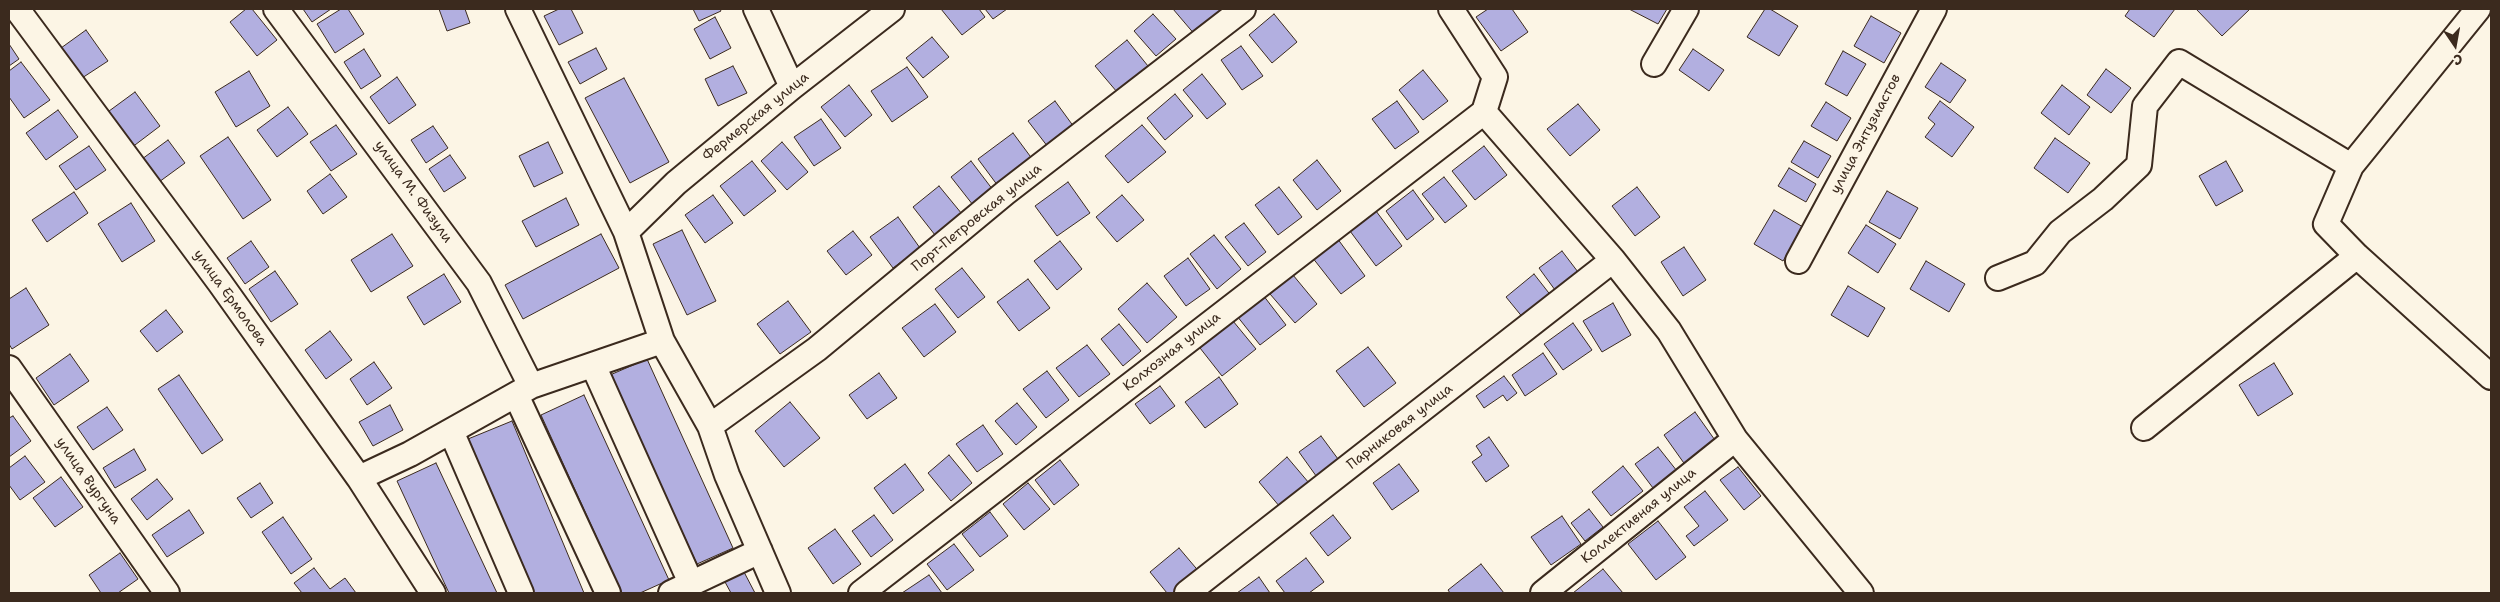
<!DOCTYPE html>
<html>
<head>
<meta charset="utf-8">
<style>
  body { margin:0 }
  #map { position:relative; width:2500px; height:602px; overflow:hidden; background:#fcf5e5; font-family:"Shantell Sans",sans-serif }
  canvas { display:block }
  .frame { position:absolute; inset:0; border:10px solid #3b2a1e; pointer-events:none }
  .north { position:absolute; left:2430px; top:20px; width:50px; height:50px; -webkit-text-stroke:4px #fcf5e5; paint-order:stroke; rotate:168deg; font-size:14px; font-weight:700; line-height:20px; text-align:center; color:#3b2a1e }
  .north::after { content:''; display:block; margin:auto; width:18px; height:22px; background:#3b2a1e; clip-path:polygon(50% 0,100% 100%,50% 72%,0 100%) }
</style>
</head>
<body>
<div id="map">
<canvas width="2500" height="602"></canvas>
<div class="frame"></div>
<div class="north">С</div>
</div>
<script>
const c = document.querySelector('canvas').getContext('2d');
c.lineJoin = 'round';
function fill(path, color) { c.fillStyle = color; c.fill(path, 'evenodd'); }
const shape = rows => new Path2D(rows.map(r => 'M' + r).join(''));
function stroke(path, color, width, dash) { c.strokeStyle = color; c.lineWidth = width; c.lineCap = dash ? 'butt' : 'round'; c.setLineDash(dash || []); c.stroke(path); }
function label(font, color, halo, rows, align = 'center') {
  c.font = font + ' "Shantell Sans",sans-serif'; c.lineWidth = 4; c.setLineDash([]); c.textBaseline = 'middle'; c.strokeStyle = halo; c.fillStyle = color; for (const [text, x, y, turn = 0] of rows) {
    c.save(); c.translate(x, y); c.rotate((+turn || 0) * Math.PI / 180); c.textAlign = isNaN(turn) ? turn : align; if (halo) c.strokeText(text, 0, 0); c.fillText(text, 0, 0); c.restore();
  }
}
const building = shape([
  [246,9,252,9,277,40,257,56,230,22,246,9],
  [303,9,331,9,312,22,303,9],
  [341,9,348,9,364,34,335,53,317,24,341,9],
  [439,9,465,9,470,23,447,31,439,9],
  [559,9,571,9,583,33,559,45,544,16,559,9],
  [693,9,720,9,721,11,699,21,693,9],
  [941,9,979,9,985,17,962,35,941,9],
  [985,9,1007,9,993,19,985,9],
  [1173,9,1222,9,1224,12,1196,36,1173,9],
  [1488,9,1512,9,1528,32,1501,51,1476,17,1488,9],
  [1629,9,1667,9,1658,24,1629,9],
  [1765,9,1770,9,1798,26,1779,56,1747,37,1765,9],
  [2130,9,2175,9,2154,37,2125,16,2130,9],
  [2196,9,2250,9,2222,36,2196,9],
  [1153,14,1176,39,1156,56,1134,31,1153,14],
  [1274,14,1297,42,1272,63,1249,35,1274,14],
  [1871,16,1901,33,1884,63,1854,46,1871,16],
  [715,17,731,48,710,59,694,29,715,17],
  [86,30,108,61,82,78,61,48,86,30],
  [932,37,949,57,923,78,906,58,932,37],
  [1127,40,1148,66,1117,92,1095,66,1127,40],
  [9,44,19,59,9,66,9,44],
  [1241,46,1263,76,1242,90,1221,60,1241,46],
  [596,48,607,69,580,84,568,62,596,48],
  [364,49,381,76,361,89,344,62,364,49],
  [1693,49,1724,70,1709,91,1679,70,1693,49],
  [1843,51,1866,64,1847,96,1825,84,1843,51],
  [21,62,50,100,24,118,9,97,9,71,21,62],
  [1941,63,1966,80,1950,103,1925,87,1941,63],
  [733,66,747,93,718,106,705,79,733,66],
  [907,67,928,97,892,122,871,91,907,67],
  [2106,69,2131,88,2111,113,2087,95,2106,69],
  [1423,70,1448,101,1423,120,1399,90,1423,70],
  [249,71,270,106,236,127,215,92,249,71],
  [1202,74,1226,104,1207,119,1183,90,1202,74],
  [397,77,416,105,389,124,370,97,397,77],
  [624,78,669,162,630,183,585,98,624,78],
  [849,85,872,115,845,137,821,107,849,85],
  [2062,85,2090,107,2069,135,2041,113,2062,85],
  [135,92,160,126,131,148,105,114,135,92],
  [1175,94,1193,116,1165,140,1147,118,1175,94],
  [1055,101,1074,127,1048,147,1028,121,1055,101],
  [1397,101,1419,132,1395,149,1372,119,1397,101],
  [1940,101,1974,127,1952,157,1925,137,1935,124,1928,118,1940,101],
  [1826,102,1851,118,1837,141,1811,126,1826,102],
  [1578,104,1600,130,1570,156,1547,129,1578,104],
  [288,107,308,134,277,157,257,130,288,107],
  [58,110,78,137,46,160,26,133,58,110],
  [821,119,841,148,814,166,794,137,821,119],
  [336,125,357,154,331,171,310,142,336,125],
  [1142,125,1166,152,1128,183,1105,156,1142,125],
  [433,126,448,148,426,163,411,140,433,126],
  [1013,133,1033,160,998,186,978,159,1013,133],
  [228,137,271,200,243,219,200,156,228,137],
  [2055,138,2090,163,2068,193,2034,168,2055,138],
  [168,140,185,163,159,182,142,159,168,140],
  [1804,141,1831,156,1818,178,1791,162,1804,141],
  [548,142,563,173,534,187,519,156,548,142],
  [782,142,808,172,787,190,761,161,782,142],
  [89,146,106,170,76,190,59,166,89,146],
  [1484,146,1507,175,1475,200,1452,171,1484,146],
  [450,155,466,178,444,192,429,169,450,155],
  [1317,160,1341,191,1317,210,1293,180,1317,160],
  [752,161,776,191,744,216,720,186,752,161],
  [971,161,993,190,973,205,951,177,971,161],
  [2226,161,2243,191,2216,206,2199,176,2226,161],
  [1789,168,1816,184,1806,202,1778,186,1789,168],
  [330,174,347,197,323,214,307,191,330,174],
  [1444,177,1467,206,1445,223,1422,194,1444,177],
  [1068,182,1090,213,1057,236,1035,206,1068,182],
  [939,186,962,214,935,235,913,207,939,186],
  [1279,187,1302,217,1278,235,1255,205,1279,187],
  [1637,187,1660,217,1635,236,1612,206,1637,187],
  [1413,190,1434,219,1407,240,1386,211,1413,190],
  [1887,191,1918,208,1900,239,1869,222,1887,191],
  [74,192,88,213,47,242,32,220,74,192],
  [713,195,733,223,705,243,685,215,713,195],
  [1122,195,1144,220,1117,242,1096,217,1122,195],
  [566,198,579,225,536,247,522,221,566,198],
  [131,203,155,241,122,262,98,224,131,203],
  [1774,210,1803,227,1783,261,1754,244,1774,210],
  [1376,211,1402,246,1376,266,1350,231,1376,211],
  [898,217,920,248,893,268,870,237,898,217],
  [1244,223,1266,252,1248,266,1225,237,1244,223],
  [1866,225,1896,244,1878,273,1848,253,1866,225],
  [682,230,716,301,687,315,653,244,682,230],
  [853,231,872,255,846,275,827,251,853,231],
  [392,234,413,266,371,292,351,260,392,234],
  [601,234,619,268,523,319,505,285,601,234],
  [1214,235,1241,269,1217,289,1190,254,1214,235],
  [1337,238,1365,276,1341,294,1312,257,1337,238],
  [251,241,269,267,245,284,227,258,251,241],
  [1060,241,1082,269,1057,290,1034,261,1060,241],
  [1684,247,1706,280,1683,296,1661,262,1684,247],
  [1562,251,1578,272,1555,290,1539,268,1562,251],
  [1188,258,1210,289,1186,306,1164,276,1188,258],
  [1926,261,1965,284,1949,312,1910,289,1926,261],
  [962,268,985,297,958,318,935,289,962,268],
  [275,271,298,304,271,322,249,289,275,271],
  [444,274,461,302,424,325,407,297,444,274],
  [1534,274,1552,297,1524,319,1506,297,1534,274],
  [1293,275,1317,304,1295,323,1270,294,1293,275],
  [1028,279,1050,308,1019,331,997,302,1028,279],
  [1147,283,1177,317,1147,343,1118,309,1147,283],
  [1848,286,1885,308,1868,337,1831,315,1848,286],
  [26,288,49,325,12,349,9,344,9,299,26,288],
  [1263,295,1286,325,1260,345,1237,316,1263,295],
  [788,301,811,332,780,354,757,324,788,301],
  [1613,303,1631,335,1602,352,1583,321,1613,303],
  [935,304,956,332,924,357,902,328,935,304],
  [166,310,183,332,157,352,140,331,166,310],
  [1233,321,1256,349,1222,376,1200,348,1233,321],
  [1573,323,1592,350,1563,370,1544,344,1573,323],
  [1119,324,1141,351,1123,366,1101,339,1119,324],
  [330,331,352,360,326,379,305,350,330,331],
  [1087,345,1110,374,1079,397,1056,368,1087,345],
  [1368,347,1396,383,1364,407,1336,371,1368,347],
  [1543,353,1557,374,1525,396,1512,375,1543,353],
  [70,354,89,381,54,405,36,378,70,354],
  [647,359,733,548,697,564,610,375,647,359],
  [374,362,392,388,367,405,350,379,374,362],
  [2274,363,2293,394,2258,416,2239,385,2274,363],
  [1047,371,1069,400,1046,418,1023,389,1047,371],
  [879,373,897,398,867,419,849,395,879,373],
  [179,375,223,440,202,454,158,389,179,375],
  [1504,376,1517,393,1507,401,1503,395,1484,408,1476,396,1504,376],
  [1219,377,1238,404,1205,428,1185,402,1219,377],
  [1160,386,1175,406,1150,424,1135,404,1160,386],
  [584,395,669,580,640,593,622,593,541,415,584,395],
  [790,402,820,438,784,467,755,431,790,402],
  [1017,403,1037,427,1016,445,995,421,1017,403],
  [390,405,403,430,373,446,359,422,390,405],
  [107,407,123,430,93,450,77,427,107,407],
  [1695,412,1717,443,1686,466,1664,435,1695,412],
  [13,416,31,441,9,457,9,418,13,416],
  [512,421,584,593,533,593,468,439,512,421],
  [983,425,1003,454,977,472,956,444,983,425],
  [1321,436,1341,463,1319,480,1299,452,1321,436],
  [1489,437,1509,466,1486,482,1472,462,1482,455,1476,446,1489,437],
  [1658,447,1677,471,1653,488,1635,464,1658,447],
  [134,449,146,470,115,488,103,468,134,449],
  [949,455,972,483,951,501,928,473,949,455],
  [25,456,45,482,20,500,9,485,9,468,25,456],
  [1287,457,1309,483,1280,507,1259,482,1287,457],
  [1060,460,1079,485,1054,505,1035,480,1060,460],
  [436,463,497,593,449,593,397,481,436,463],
  [905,464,924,490,893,514,874,488,905,464],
  [1399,464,1419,491,1392,510,1373,483,1399,464],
  [1623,466,1643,491,1611,516,1592,492,1623,466],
  [1738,467,1761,496,1744,510,1720,480,1738,467],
  [61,477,83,507,55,527,33,498,61,477],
  [157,479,173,499,147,520,131,499,157,479],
  [260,483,273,503,251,518,237,498,260,483],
  [1028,483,1050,509,1024,530,1003,504,1028,483],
  [1705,491,1728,520,1694,546,1686,536,1699,526,1684,507,1705,491],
  [1589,509,1603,527,1585,541,1571,523,1589,509],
  [189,510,204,533,167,557,152,535,189,510],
  [990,512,1008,536,980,557,962,534,990,512],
  [874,515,893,540,871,557,852,531,874,515],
  [1333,515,1351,538,1328,556,1310,533,1333,515],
  [1562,516,1581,544,1551,565,1531,537,1562,516],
  [283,517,312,559,291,574,262,532,283,517],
  [1658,521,1686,557,1656,580,1628,544,1658,521],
  [835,529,861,564,833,584,808,548,835,529],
  [954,544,974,570,947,590,927,564,954,544],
  [1179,548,1201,574,1178,593,1167,593,1150,572,1179,548],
  [120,553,138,579,118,593,101,593,89,575,120,553],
  [1306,558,1324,582,1309,593,1285,593,1276,581,1306,558],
  [1481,564,1504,593,1450,593,1448,590,1481,564],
  [314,568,330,589,345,578,356,593,302,593,294,583,314,568],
  [1603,569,1623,593,1573,593,1603,569],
  [744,572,755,593,731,593,725,582,744,572],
  [929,575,942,593,902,593,929,575],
  [1259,577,1270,593,1237,593,1259,577]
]);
const minor = shape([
  [17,9,220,283,359,478,433,593],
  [276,9,479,283,531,386],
  [518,9,626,232,662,341,710,426,727,475,778,593],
  [756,9,792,87],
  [1451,9,1495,77,1484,112,1613,260,1669,331,1735,439,1861,593],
  [2478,9,2351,166,2326,224,2357,256,2491,377],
  [1654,64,1686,9],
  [626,232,676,183,792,87,892,9],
  [1798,261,1934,9],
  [1998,278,2035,263,2060,232,2103,199,2139,165,2145,106,2179,62,2351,166],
  [593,365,691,583],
  [9,368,167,593],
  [516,395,608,593],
  [710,426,817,349,1005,193,1243,9],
  [2144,428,2357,256],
  [451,431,521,593],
  [359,478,410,454,531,386,662,341],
  [671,593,760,551],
  [861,593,1484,112],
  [1187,593,1613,260],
  [1543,593,1735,439]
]);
const streetNames = [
  ["Фермерская улица",756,117,-39],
  ["улица Энтузиастов",1866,134,-62],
  ["улица М. Физули",413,192,54],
  ["Порт-Петровская улица",977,218,-39],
  ["улица Ермолова",230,298,54],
  ["Колхозная улица",1172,352,-38],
  ["Парниковая улица",1400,427,-38],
  ["улица Вургуна",88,481,55],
  ["Коллективная улица",1639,516,-39]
];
fill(building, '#b2afe0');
stroke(building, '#3b2a1e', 1);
stroke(minor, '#3b2a1e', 28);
stroke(minor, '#fcf5e5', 24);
label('14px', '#3b2a1e', '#fcf5e5', streetNames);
</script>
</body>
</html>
